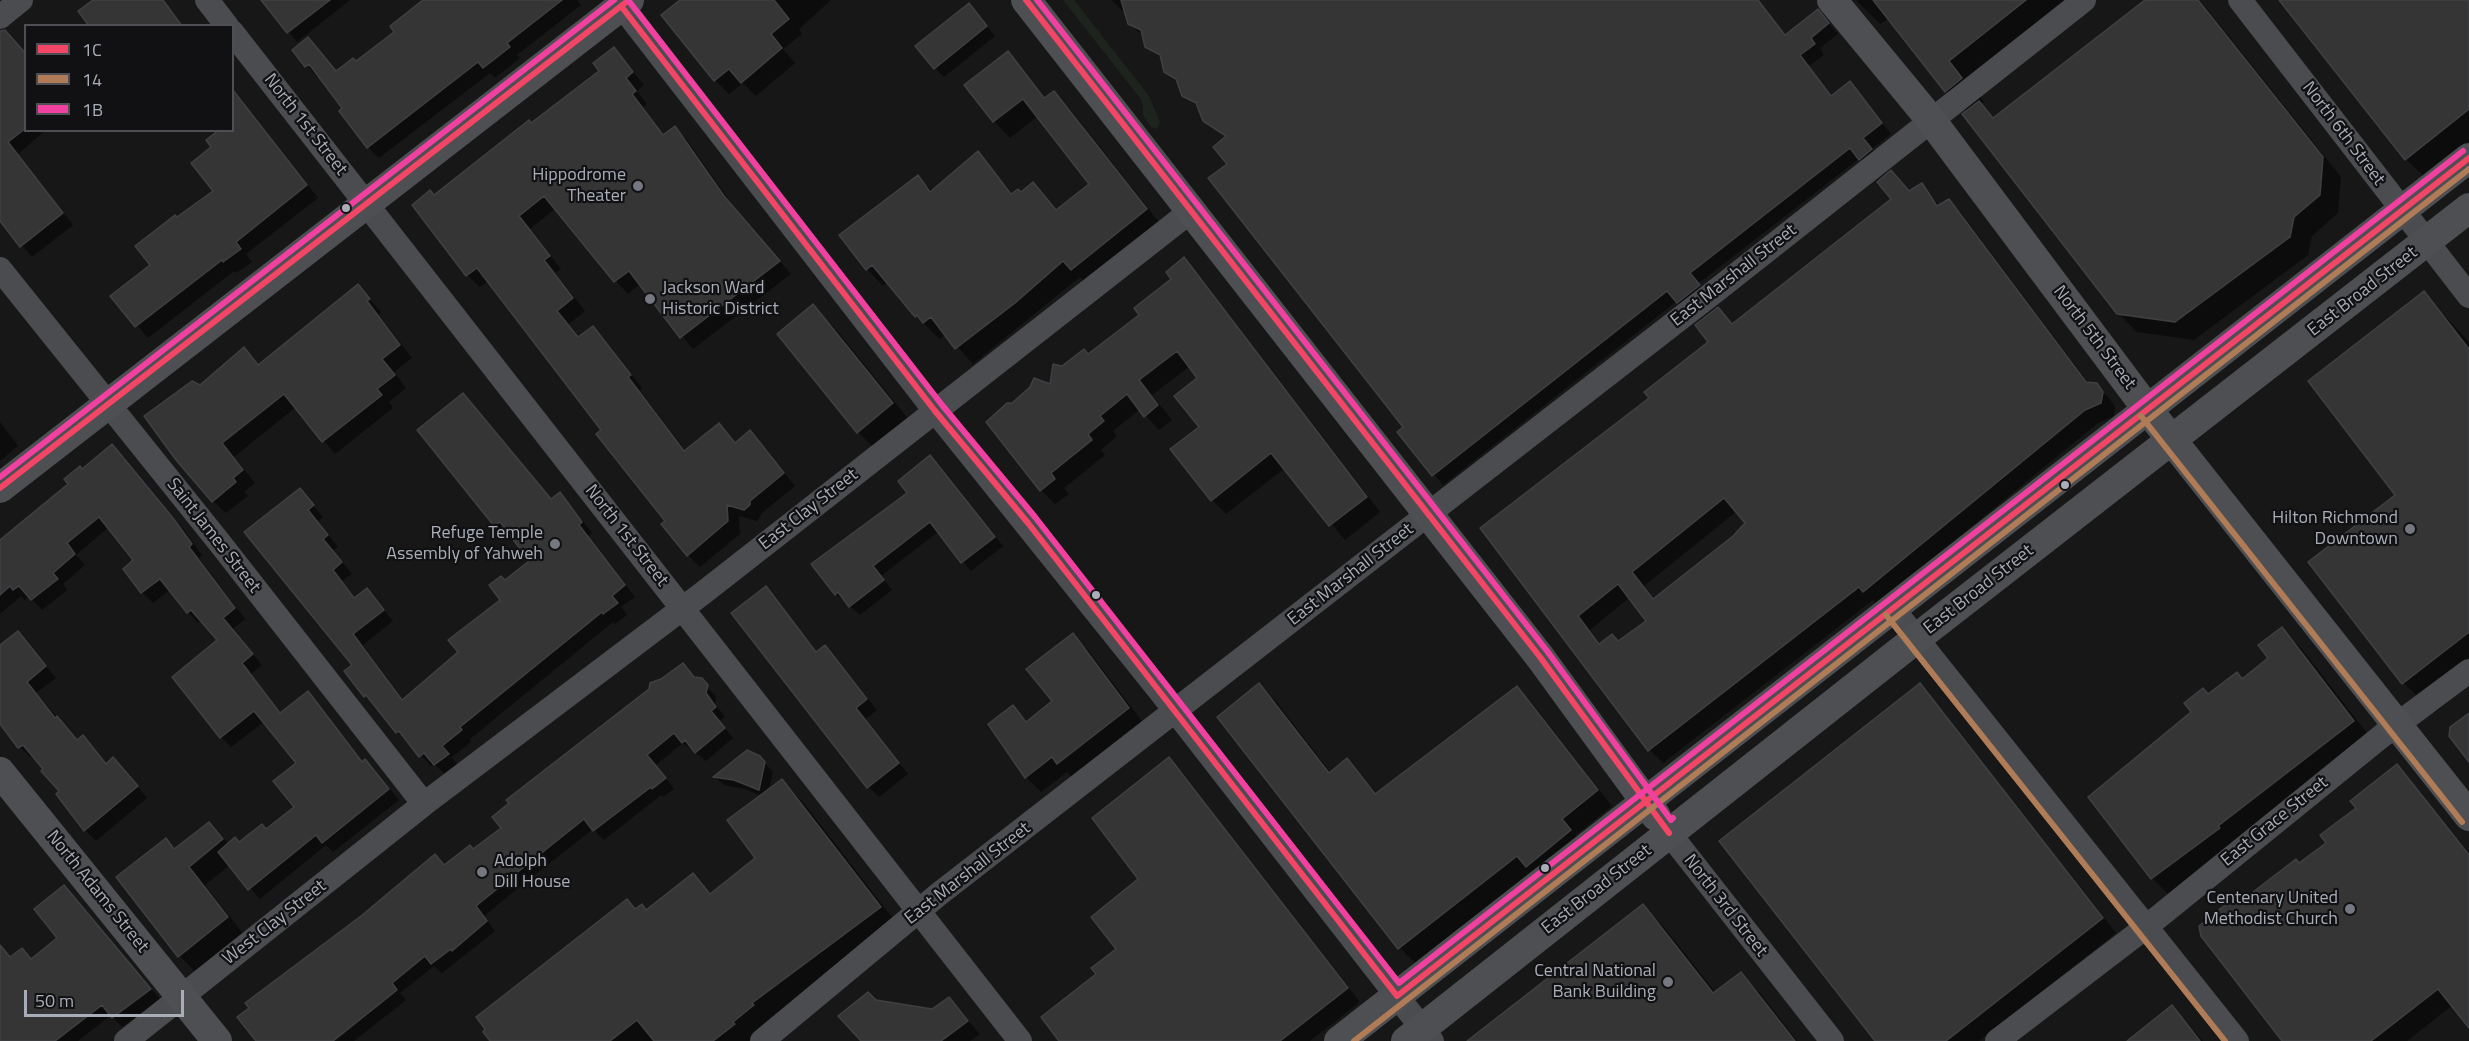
<!DOCTYPE html>
<html>
<head>
<meta charset="utf-8">
<style>
  body { margin:0 }
  #map { position:relative; width:2469px; height:1041px; overflow:hidden; background:#171717; font-family:"Titillium Web",sans-serif }
  canvas { display:block }
  .legend { position:absolute; left:24px; top:24px; width:210px; height:108px; box-sizing:border-box; background:#111113; border:2px solid #4d4f55; margin:0; padding:8px 10px; list-style:none; font-size:18px; color:#a8adb8 }
  .legend li { display:flex; align-items:center; gap:12px; height:30px }
  .legend b { width:30px; border:2px solid #4d4f55 }
  .scale { position:absolute; left:24px; top:990px; width:160px; height:27px; box-sizing:border-box; border:3px solid #a8adb8; border-top:0; padding-left:8px; font-size:18px; line-height:21px; white-space:nowrap; color:#a8adb8; -webkit-text-stroke:4px #111113; paint-order:stroke }
</style>
</head>
<body>
<div id="map">
<canvas width="2469" height="1041"></canvas>
<ul class="legend">
<li><b style="height:8px;background:#f34667"></b>1C</li>
<li><b style="height:8px;background:#b07c57"></b>14</li>
<li><b style="height:8px;background:#f240a1"></b>1B</li>
</ul>
<div class="scale">50 m</div>
</div>
<script>
const c = document.querySelector('canvas').getContext('2d');
c.lineJoin = 'round';
function fill(path, color) { c.fillStyle = color; c.fill(path, 'evenodd'); }
const shape = rows => new Path2D(rows.map(r => 'M' + r).join(''));
function stroke(path, color, width, dash) { c.strokeStyle = color; c.lineWidth = width; c.lineCap = dash ? 'butt' : 'round'; c.setLineDash(dash || []); c.stroke(path); }
function label(font, color, halo, rows, align = 'center') {
  c.font = font + ' "Titillium Web",sans-serif'; c.lineWidth = 4.5; c.setLineDash([]); c.textBaseline = 'middle'; c.strokeStyle = halo; c.fillStyle = color; for (const [text, x, y, turn = 0] of rows) {
    c.save(); c.translate(x, y); c.rotate((+turn || 0) * Math.PI / 180); c.textAlign = isNaN(turn) ? turn : align; if (halo) c.strokeText(text, 0, 0); c.fillText(text, 0, 0); c.restore();
  }
}
const green = shape([
  [1063,0,1074,0,1149,96,1160,122,1157,129,1151,127,1143,115,1143,105,1140,98]
]);
const shadow = shape([
  [263,0,350,0,297,42],
  [426,0,577,0,581,5,517,55,520,58,495,78,490,73,379,158,368,147,319,75,317,77,294,50,308,39,337,72,356,63,396,32],
  [682,0,831,0,799,29,802,34,783,49,795,63,756,96,743,83,729,94,715,80],
  [1111,0,1759,0,1787,36,1817,11,1827,21,1838,34,1820,48,1824,55,1809,66,1832,97,1850,83,1891,134,1872,149,1881,160,1870,169,1860,158,1699,283,1709,296,1688,312,1677,301,1443,485,1399,432,1405,427,1229,164,1226,138,1204,120,1200,108,1184,95,1180,84,1165,71,1163,60,1146,46,1144,36,1129,24,1126,14],
  [1856,0,2079,0,1971,85,1984,102,1981,104,1995,118,2148,0,2200,0,2341,177,2338,213,2312,236,2308,255,2194,340,2137,332,2118,313,1968,112,1946,91,1889,18,1880,24],
  [2280,0,2469,0,2469,175,2443,195,2406,159],
  [969,5,995,36,944,77,935,68],
  [614,49,644,85,637,91,647,104,643,107,664,136,675,128,687,140,736,210,791,274,693,349,640,284,628,294,616,281,556,208,530,229,561,269,555,273,585,311,569,324,580,338,593,328,605,340,642,388,639,390,686,451,719,425,736,444,750,432,795,486,762,513,757,521,739,516,740,534,700,567,688,555,667,521,603,430,488,281,480,287,467,275,414,205,435,197,601,72],
  [0,53,26,61,26,130,46,130,18,154,73,225,32,257,0,219],
  [1007,53,1046,99,1054,93,1070,109,1162,226,1088,285,1080,277,973,364,946,334,940,339,932,332,888,282,883,286,867,269,918,177,933,192,978,153,1013,194,1021,194,1033,184,1058,211,1091,184,1038,116,1010,138,994,121],
  [232,90,318,198,246,254,252,262,236,273,234,271,148,338,112,296,152,265,177,219,215,191,213,147,216,134,214,130,232,130],
  [1922,185,1940,206,1949,200,1962,214,2089,384,2096,385,2110,399,2115,407,2114,416,2098,423,1877,604,1873,600,1663,763,1650,750,1482,529,1651,398,1711,343,1718,309,1733,325],
  [1737,511,1747,523,1654,599,1644,586],
  [1630,597,1649,621,1619,643,1601,644,1590,630],
  [1183,259,1198,274,1380,512,1345,540,1285,468,1226,514,1212,500,1201,427,1199,378,1190,366,1152,395,1172,420,1159,430,1140,409,1113,431,1117,436,1101,450,1105,455,1064,488,1069,494,1055,504,1041,490,1012,405,1051,386,1063,368,1089,356,1141,315,1174,279],
  [358,286,381,312,379,315,412,358,394,372,406,388,389,402,393,408,335,454,296,407,234,457,255,483,244,492,248,496,226,513,213,501,200,387,244,350,259,366],
  [2424,293,2469,342,2469,686,2434,713,2404,683,2310,563,2397,495],
  [813,306,839,333,918,431,884,458,858,432],
  [463,395,552,500,560,494,570,505,592,533,588,536,635,597,621,607,627,615,615,624,613,622,470,739,471,742,452,757,458,766,446,775,434,764,431,766,365,696,300,490,323,517,318,522,338,547,333,550,352,574,342,581,356,599,367,590,393,621,363,645,404,701,460,652,502,600,505,582,532,561,510,533,506,536,495,525,419,431],
  [0,422,18,446,0,461],
  [112,446,184,530,202,555,199,558,245,619,233,629,262,665,251,674,282,714,308,693,363,763,365,761,376,772,399,800,333,852,326,845,260,899,230,865,205,885,245,936,197,974,180,956,118,878,166,840,176,850,209,824,229,844,240,844,267,830,296,808,298,763,265,721,231,747,221,737,219,640,202,620,198,623,188,612,170,590,153,603,142,592,125,569,135,560,109,527,76,555,85,565,63,584,67,590,42,610,29,596,25,600,21,596,0,614,0,541,70,485],
  [930,457,1003,546,971,571,939,531,881,576,892,590,860,615,836,594,909,493],
  [766,588,818,653,825,647,835,657,877,710,865,719,908,774,879,797,869,787],
  [2282,629,2301,648,2373,741,2172,898,2152,878,2194,713,2208,696,2243,680,2270,658],
  [18,633,56,678,36,693,78,741,93,748,107,765,124,770,147,798,96,841,85,830,45,769,33,756,30,757,20,747,0,720,0,647],
  [1072,635,1088,650,1144,724,1074,779,1067,772,1041,792,1026,777,1013,707,1028,722,1054,702],
  [683,665,716,696,715,704,725,717,719,721,733,738,706,761,683,743,656,765,674,789,663,797,661,795,604,840,593,829,523,884,484,916,495,931,442,973,434,966,400,993,406,1000,354,1041,257,1041,362,917,435,856,445,866,473,851,503,829,662,681],
  [1259,685,1275,700,1331,773,1347,760,1377,795,1517,688,1532,703,1612,806,1576,835,1586,846,1542,881,1532,871,1415,963,1400,948,1219,717],
  [1920,685,1934,700,2116,933,1979,1041,1877,1041],
  [759,757,773,772,769,790,782,781,803,802,901,929,757,1041,491,1041,636,910,647,912,693,875,712,894,757,859,762,796,745,789,724,785,715,777],
  [1169,759,1182,772,1360,1002,1310,1041,1061,1041,1098,974,1118,949,1141,879],
  [2397,766,2469,853,2469,1026,2453,1005,2407,1041,2284,1041,2241,903,2328,843],
  [64,887,160,999,122,1027,111,1015,78,1041,0,1041,0,967,22,950,32,960,59,938],
  [1643,906,1663,926,1716,993,1741,974,1761,994,1797,1041,1474,1041],
  [949,999,980,1034,970,1041,863,1041,876,1002,932,1010],
  [2172,1007,2203,1041,2129,1041]
]);
const building = shape([
  [93,0,163,0,182,26,89,26,78,11,93,0],
  [261,0,330,0,287,33,261,0],
  [423,0,562,0,507,43,510,47,483,68,478,62,367,148,339,111,342,108,309,64,305,67,292,50,308,37,336,71,353,58,356,61,394,32,390,26,423,0],
  [680,0,774,0,789,19,771,34,782,48,741,83,729,69,714,81,661,15,680,0],
  [1121,0,1758,0,1785,35,1818,9,1829,23,1811,38,1815,44,1800,55,1831,96,1850,81,1882,123,1863,138,1872,149,1859,160,1850,148,1690,273,1700,285,1677,303,1667,291,1432,476,1397,432,1403,427,1208,178,1227,164,1213,147,1226,136,1203,121,1196,103,1182,96,1176,79,1164,72,1160,55,1145,47,1141,30,1128,24,1121,0],
  [1873,0,2026,0,1949,61,1962,78,1945,92,1873,0],
  [2145,0,2198,0,2323,157,2320,195,2294,217,2290,237,2175,322,2117,314,1962,114,1979,101,1993,118,2145,0],
  [2279,0,2469,0,2469,109,2405,160,2279,0],
  [969,3,987,26,934,69,915,46,969,3],
  [5,30,26,54,26,128,8,142,63,213,20,247,0,221,0,31,5,30],
  [614,47,633,72,626,78,636,91,632,94,663,135,675,126,724,196,780,261,680,338,629,271,614,282,544,196,519,216,550,256,544,260,573,298,557,311,578,337,593,326,631,375,628,377,684,451,719,423,735,443,750,430,784,473,750,501,750,505,744,510,727,505,728,521,687,556,661,524,665,521,596,434,601,430,477,268,466,276,412,205,430,190,434,195,529,120,531,123,599,71,593,63,614,47],
  [1008,51,1044,98,1054,91,1147,209,1071,270,1063,261,1015,303,955,349,931,317,923,323,917,315,915,317,872,265,866,270,839,235,918,175,930,192,978,151,1011,194,1018,189,1021,192,1033,182,1056,210,1089,184,1023,99,993,122,964,85,1008,51],
  [232,89,307,185,236,242,241,249,223,262,222,260,135,327,110,296,150,265,135,246,175,215,177,217,213,191,191,163,211,147,206,140,219,130,232,130,232,89],
  [1891,170,1909,191,1922,183,1937,206,1949,199,2086,382,2097,383,2103,392,2101,403,2085,410,1863,592,1859,587,1648,751,1480,528,1649,398,1644,392,1708,342,1695,325,1718,307,1732,324,1891,199,1877,182,1891,170],
  [1724,498,1745,523,1733,536,1653,599,1632,572,1724,498],
  [1618,584,1646,621,1618,641,1612,634,1599,644,1578,616,1618,584],
  [1184,257,1367,497,1329,526,1271,453,1211,501,1170,449,1199,427,1174,396,1197,378,1177,351,1139,380,1158,405,1144,417,1127,394,1100,416,1104,421,1088,434,1092,440,1051,473,1055,479,1040,491,986,422,1007,403,1012,403,1030,387,1034,378,1050,384,1053,364,1062,366,1084,349,1088,354,1139,315,1134,308,1171,279,1166,272,1184,257],
  [358,284,370,299,367,301,400,345,382,359,395,375,377,389,382,395,322,442,284,394,222,443,243,470,233,478,236,482,212,502,176,460,144,416,192,381,200,385,244,347,258,365,358,284],
  [2424,291,2469,349,2469,632,2402,684,2308,562,2395,495,2308,381,2424,291],
  [813,304,893,403,857,433,777,334,813,304],
  [463,393,551,499,560,492,582,522,579,525,625,585,612,596,618,603,603,614,602,612,460,727,462,730,442,746,449,754,434,765,424,753,419,757,399,731,396,733,366,695,364,697,344,671,352,665,244,532,300,488,314,505,308,510,328,535,323,539,342,562,333,570,354,598,367,588,384,610,353,634,402,700,458,652,448,640,500,600,489,585,501,576,505,580,529,561,500,522,494,526,417,430,463,393],
  [112,444,173,518,192,544,189,547,235,608,223,618,253,654,242,663,280,713,308,691,362,762,365,759,389,789,322,843,316,835,248,890,218,852,235,837,239,842,262,824,266,829,294,807,273,781,296,763,254,711,220,738,172,677,217,640,191,610,187,613,160,579,141,593,123,569,133,560,99,517,67,543,75,554,53,573,58,579,31,600,19,586,13,590,10,586,0,595,0,540,68,484,64,479,80,466,82,469,112,444],
  [930,455,995,537,961,563,930,522,873,566,884,580,849,607,838,592,835,595,811,564,907,493,898,481,930,455],
  [766,586,816,652,825,645,867,699,856,708,899,763,867,788,731,613,766,586],
  [2282,627,2354,721,2218,826,2220,828,2151,879,2088,797,2191,712,2184,703,2203,688,2208,694,2237,672,2242,679,2268,658,2258,645,2282,627],
  [18,631,46,666,27,682,55,718,57,716,77,740,83,735,106,764,113,757,138,786,84,831,56,794,59,791,41,771,43,769,23,745,18,748,0,724,0,645,18,631],
  [1073,633,1129,708,1057,764,1052,757,1025,778,988,724,1013,705,1026,722,1052,701,1026,669,1073,633],
  [683,663,694,677,702,678,708,685,706,693,716,707,711,711,725,728,695,753,685,740,682,743,674,733,647,755,666,778,652,789,651,787,593,831,584,819,514,875,476,906,487,921,452,951,451,949,431,964,425,956,392,983,397,990,333,1041,256,1041,237,1017,249,1008,245,1003,361,916,435,854,444,865,470,845,473,849,501,828,492,817,509,803,506,800,649,689,650,683,661,679,683,663],
  [1259,683,1329,773,1347,758,1375,794,1517,686,1598,790,1562,819,1571,830,1526,867,1517,856,1398,949,1217,717,1259,683],
  [1920,683,2103,918,1946,1041,1875,1041,1719,841,1920,683],
  [2469,713,2469,762,2449,736,2450,727,2469,713],
  [747,750,760,756,765,762,759,790,734,780,713,777,747,750],
  [1169,757,1348,988,1280,1041,1059,1041,1041,1017,1096,974,1091,968,1116,949,1091,917,1138,879,1092,818,1169,757],
  [2397,764,2469,855,2469,1028,2438,989,2371,1041,2282,1041,2201,936,2199,926,2236,896,2240,902,2296,859,2299,863,2326,843,2320,835,2356,808,2350,801,2397,764],
  [782,779,881,907,752,1003,754,1005,733,1022,735,1024,713,1041,654,1041,637,1020,610,1041,490,1041,483,1032,485,1029,476,1017,627,899,635,909,642,904,646,910,693,873,710,894,755,858,727,820,782,779],
  [209,822,223,839,189,867,228,917,178,957,116,877,166,838,174,849,209,822],
  [64,885,151,989,112,1018,102,1005,55,1041,0,1041,0,945,10,957,22,948,31,959,57,938,34,909,64,885],
  [1643,904,1713,993,1741,972,1795,1041,1467,1041,1643,904],
  [868,992,876,1000,932,1009,949,997,968,1021,941,1041,861,1041,838,1016,868,992],
  [2172,1005,2200,1041,2127,1041,2172,1005]
]);
const minor = shape([
  [207,0,227,26],
  [617,0,935,411,1159,690,1432,1041],
  [2240,0,2469,296],
  [0,17,21,0],
  [232,32,1020,1041],
  [0,269,219,542,424,804],
  [1893,609,2237,1041],
  [1669,833,1832,1041],
  [126,1041,424,804,703,593,1191,211],
  [762,1041,939,894,1718,289,2084,0],
  [1997,1041,2146,927,2383,735,2469,671]
]);
const major = shape([
  [1026,0,1540,657,1656,816],
  [1832,0,1931,120,2148,410,2469,816],
  [0,488,629,0],
  [0,772,217,1041],
  [1339,1041,2469,158],
  [1406,1041,1917,638,2469,208]
]);
const bus1 = shape([
  [1026,0,1540,657,1669,833],
  [621,6,935,411,1028,523,1397,996],
  [0,488,629,0],
  [1397,996,2469,158]
]);
const bus2 = shape([
  [2141,416,2462,822],
  [1886,615,2225,1041],
  [1354,1041,2469,169]
]);
const bus3 = shape([
  [628,0,942,405,1035,517,1399,983,2463,151],
  [1037,0,1547,651,1671,820,1673,818],
  [0,477,614,0]
]);
const markers = [
  [638,186,6,"#757880"],
  [346,208,5,"#a8adb8"],
  [650,299,6,"#757880"],
  [2065,485,5,"#a8adb8"],
  [2410,529,6,"#757880"],
  [555,544,6,"#757880"],
  [1096,595,5,"#a8adb8"],
  [1545,868,5,"#a8adb8"],
  [482,872,6,"#757880"],
  [2350,909,6,"#757880"],
  [1668,982,6,"#757880"]
];
const streetNames = [
  ["North 1st Street",305,125,52],
  ["North 6th Street",2343,134,53],
  ["East Marshall Street",1734,276,-38],
  ["East Broad Street",2363,292,-38],
  ["North 5th Street",2094,338,53],
  ["East Clay Street",809,510,-38],
  ["Saint James Street",213,536,52],
  ["North 1st Street",626,536,52],
  ["East Marshall Street",1351,575,-38],
  ["East Broad Street",1979,590,-38],
  ["East Grace Street",2275,822,-39],
  ["East Marshall Street",968,874,-38],
  ["East Broad Street",1597,890,-38],
  ["North Adams Street",97,892,51],
  ["North 3rd Street",1725,906,52],
  ["West Clay Street",275,923,-38]
];
const poiNames = [
  ["Hippodrome",626,176],
  ["Theater",626,197],
  ["Jackson Ward",662,289,"left"],
  ["Historic District",662,310,"left"],
  ["Hilton Richmond",2398,519],
  ["Downtown",2398,540],
  ["Refuge Temple",543,534],
  ["Assembly of Yahweh",543,555],
  ["Adolph",494,862,"left"],
  ["Dill House",494,883,"left"],
  ["Centenary United",2338,899],
  ["Methodist Church",2338,920],
  ["Central National",1656,972],
  ["Bank Building",1656,993]
];
fill(green, '#1d241e');
fill(shadow, '#0007');
fill(building, '#353536');
stroke(building, '#3f4043', 1.5);
stroke(minor, '#4b4c50', 24);
stroke(major, '#4d4f52', 30);
stroke(bus1, '#f34667', 6);
stroke(bus2, '#b07c57', 6);
stroke(bus3, '#f240a1', 6);
for (const [x, y, r, color] of markers) { const dot = new Path2D(); dot.arc(x, y, r, 0, 2 * Math.PI); c.fillStyle = color; c.fill(dot); stroke(dot, '#111113', 2); }
label('18px', '#a8adb8', '#111113', streetNames);
label('18px', '#a8adb8', '#111113', poiNames, 'right');
</script>
</body>
</html>
